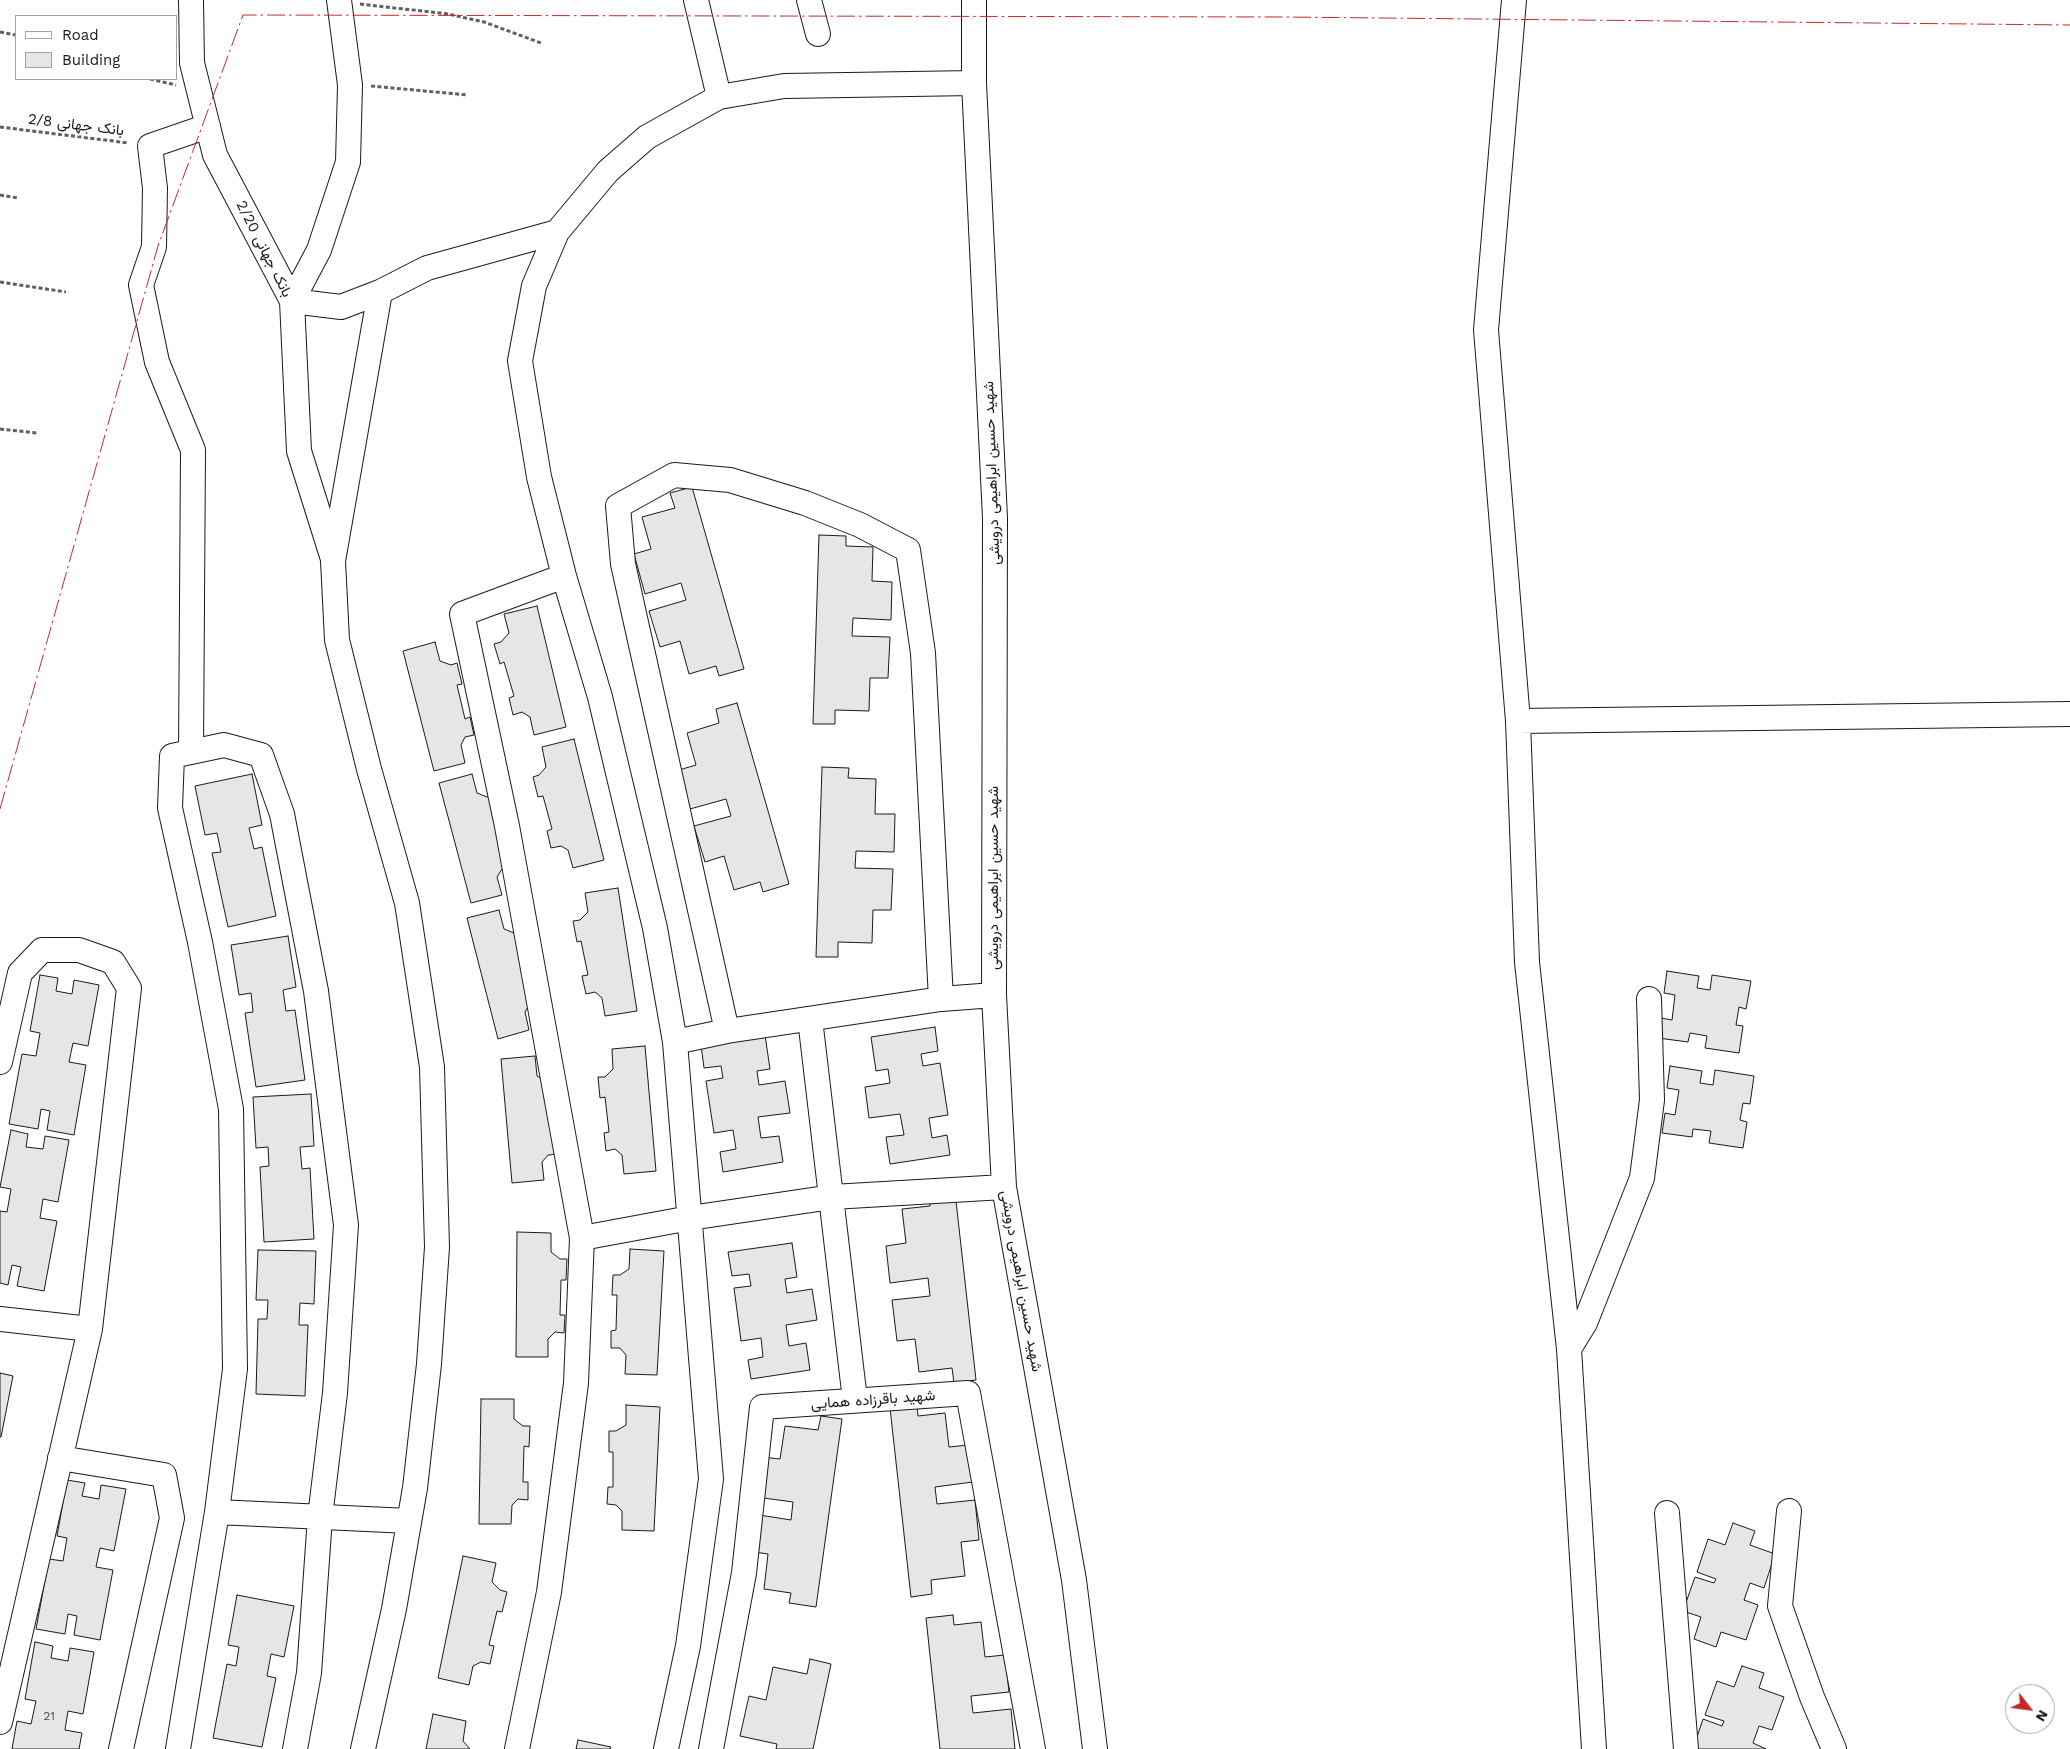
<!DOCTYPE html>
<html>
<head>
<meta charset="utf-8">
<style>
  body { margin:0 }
  #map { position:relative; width:2070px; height:1749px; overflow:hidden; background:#fff; font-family:"Work Sans",sans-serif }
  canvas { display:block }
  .legend { position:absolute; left:15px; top:15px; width:162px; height:65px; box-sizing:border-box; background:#fff; border:1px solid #a3a3a3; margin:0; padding:6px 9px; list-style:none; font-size:15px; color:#1a1a1a }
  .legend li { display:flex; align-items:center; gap:10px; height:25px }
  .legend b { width:25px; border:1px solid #a3a3a3 }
  .north { position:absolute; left:2005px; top:1684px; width:50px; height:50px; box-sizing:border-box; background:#fff; border:1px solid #a3a3a3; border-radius:50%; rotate:120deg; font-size:14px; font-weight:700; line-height:20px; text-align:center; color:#1a1a1a }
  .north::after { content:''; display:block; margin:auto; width:18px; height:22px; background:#c62828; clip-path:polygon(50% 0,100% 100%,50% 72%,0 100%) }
</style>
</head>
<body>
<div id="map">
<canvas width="2070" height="1749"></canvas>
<ul class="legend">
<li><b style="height:6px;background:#fff"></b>Road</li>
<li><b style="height:14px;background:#e6e6e6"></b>Building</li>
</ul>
<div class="north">N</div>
</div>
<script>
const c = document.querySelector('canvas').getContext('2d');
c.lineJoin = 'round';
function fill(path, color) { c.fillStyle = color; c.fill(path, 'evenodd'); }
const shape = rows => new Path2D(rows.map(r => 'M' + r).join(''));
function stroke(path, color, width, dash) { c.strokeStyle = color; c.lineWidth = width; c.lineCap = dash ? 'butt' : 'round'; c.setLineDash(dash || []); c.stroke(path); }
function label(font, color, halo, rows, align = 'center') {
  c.font = font + ' "Work Sans",Vazirmatn,sans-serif'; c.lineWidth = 4; c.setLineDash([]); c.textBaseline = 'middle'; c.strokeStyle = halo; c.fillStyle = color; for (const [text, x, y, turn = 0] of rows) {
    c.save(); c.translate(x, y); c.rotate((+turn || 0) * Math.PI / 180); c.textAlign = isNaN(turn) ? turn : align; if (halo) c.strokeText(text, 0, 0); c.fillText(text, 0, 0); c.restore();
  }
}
const building = shape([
  [692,487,744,669,719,676,716,666,689,674,680,641,660,647,649,611,686,600,681,583,645,594,634,554,651,549,642,517,675,508,670,493,692,487],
  [819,535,846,536,846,546,873,547,872,581,892,582,891,620,853,618,852,636,890,637,888,678,870,678,869,711,835,710,835,724,813,724,819,535],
  [537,606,566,727,534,735,530,717,522,712,513,715,509,698,514,696,504,662,500,664,494,644,501,642,509,633,504,614,537,606],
  [435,642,440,661,451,665,457,663,462,684,457,685,465,719,470,717,474,735,465,737,461,745,465,763,434,771,403,651,435,642],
  [737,703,789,884,763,892,760,882,734,890,724,856,705,862,694,826,731,816,726,799,690,809,679,770,696,765,687,733,719,723,716,709,737,703],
  [574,739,604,860,573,868,568,850,561,846,551,848,547,831,552,829,543,796,538,797,533,777,539,775,546,767,542,747,574,739],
  [822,767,849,768,848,778,876,779,875,814,895,814,894,852,856,851,855,868,893,869,891,910,873,910,872,943,838,942,838,957,816,957,822,767],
  [252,774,262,825,249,828,254,849,262,847,276,916,228,927,212,853,221,852,217,833,205,835,195,786,252,774],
  [472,774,477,793,487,797,494,795,511,867,502,869,497,877,502,895,471,903,439,783,472,774],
  [618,888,637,1011,605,1016,602,998,595,992,586,994,582,976,588,975,581,941,577,942,573,921,580,920,588,912,585,893,618,888],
  [499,910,504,929,514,933,521,931,529,1005,525,1012,529,1030,498,1039,467,918,499,910],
  [288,936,296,987,283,990,286,1011,295,1010,305,1080,256,1087,245,1013,253,1012,251,993,239,995,231,945,288,936],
  [1667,971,1699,976,1697,988,1710,990,1712,975,1751,981,1746,1009,1739,1007,1736,1025,1743,1026,1739,1053,1705,1048,1707,1036,1690,1033,1688,1042,1658,1038,1661,1018,1672,1020,1675,995,1664,993,1667,971],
  [40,975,58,978,56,991,72,994,74,980,99,985,88,1046,73,1043,69,1062,86,1065,74,1135,47,1130,50,1111,41,1109,38,1129,9,1124,22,1054,36,1056,40,1033,30,1031,40,975],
  [935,1027,938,1051,921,1054,923,1066,940,1063,948,1115,929,1118,932,1138,947,1135,950,1155,890,1164,886,1137,904,1135,900,1114,869,1118,865,1087,890,1083,888,1069,876,1071,871,1037,935,1027],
  [765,1035,770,1069,757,1071,759,1085,785,1081,790,1113,758,1117,761,1138,779,1136,783,1162,723,1172,720,1152,736,1149,733,1130,714,1133,706,1081,723,1078,721,1066,704,1068,701,1045,765,1035],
  [645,1046,656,1171,624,1174,622,1155,615,1149,606,1151,604,1133,609,1132,605,1097,600,1098,598,1077,605,1077,613,1069,612,1049,645,1046],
  [535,1056,537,1076,546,1081,558,1154,548,1155,542,1162,544,1180,512,1183,501,1059,535,1056],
  [1670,1066,1702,1071,1700,1083,1713,1085,1715,1070,1754,1076,1750,1104,1743,1103,1740,1120,1747,1122,1743,1148,1709,1143,1711,1131,1693,1129,1692,1137,1662,1133,1665,1113,1675,1115,1679,1090,1667,1088,1670,1066],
  [311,1094,314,1146,300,1147,302,1169,310,1168,314,1239,264,1242,260,1167,269,1166,268,1147,256,1148,253,1097,311,1094],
  [11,1130,28,1134,26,1147,43,1149,45,1136,69,1140,58,1202,43,1199,40,1218,57,1221,44,1291,17,1286,21,1267,12,1265,8,1285,0,1283,0,1211,7,1212,11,1189,0,1187,11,1130],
  [955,1192,976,1380,954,1383,952,1368,919,1372,915,1339,897,1341,892,1300,930,1296,928,1278,890,1283,886,1246,906,1243,902,1209,930,1206,929,1195,955,1192],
  [517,1232,551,1233,551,1252,560,1259,567,1259,566,1280,561,1280,560,1315,565,1315,564,1333,555,1332,548,1339,548,1357,516,1357,517,1232],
  [792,1243,797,1277,785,1279,787,1293,812,1289,817,1320,786,1325,789,1346,806,1343,810,1370,751,1379,748,1360,763,1357,761,1338,741,1341,734,1288,751,1286,749,1274,732,1276,728,1252,792,1243],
  [630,1249,664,1251,657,1375,625,1374,626,1355,620,1348,611,1348,611,1331,616,1330,617,1295,612,1295,613,1275,620,1275,629,1269,630,1249],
  [258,1250,316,1251,314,1304,300,1303,299,1325,308,1325,305,1396,256,1394,258,1319,267,1319,268,1300,256,1300,258,1250],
  [0,1373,13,1376,1,1437,0,1437,0,1373],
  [481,1399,514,1399,514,1419,523,1426,530,1426,529,1447,524,1446,523,1482,528,1482,528,1500,518,1499,512,1505,511,1524,479,1524,481,1399],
  [626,1405,660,1407,654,1531,622,1530,622,1511,616,1505,607,1504,608,1487,613,1487,613,1452,609,1452,609,1431,616,1431,626,1425,626,1405],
  [917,1405,918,1416,945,1413,949,1447,969,1445,973,1482,935,1487,937,1504,975,1500,979,1540,961,1542,965,1576,931,1580,932,1594,911,1597,890,1408,917,1405],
  [821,1416,842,1419,816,1607,789,1603,791,1593,764,1589,768,1554,748,1551,753,1514,791,1520,793,1502,756,1497,762,1457,780,1459,785,1426,818,1430,821,1416],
  [67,1480,85,1483,82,1496,99,1499,101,1485,126,1489,114,1551,100,1548,96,1567,113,1570,100,1640,74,1635,77,1616,68,1614,65,1634,36,1629,49,1559,63,1561,67,1538,57,1536,67,1480],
  [1733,1523,1755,1531,1750,1545,1775,1554,1764,1588,1750,1583,1744,1600,1758,1605,1746,1640,1721,1632,1716,1647,1694,1639,1701,1617,1683,1611,1695,1577,1714,1583,1716,1579,1697,1572,1708,1539,1725,1545,1733,1523],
  [463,1556,496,1563,492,1582,500,1590,507,1592,502,1612,497,1611,489,1645,494,1646,490,1664,481,1662,473,1666,469,1685,438,1678,463,1556],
  [237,1595,294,1606,284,1657,271,1654,267,1676,276,1678,262,1747,213,1738,227,1664,236,1666,239,1647,228,1645,237,1595],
  [953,1615,954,1625,981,1622,985,1657,1005,1655,1009,1692,971,1696,973,1713,1011,1709,1015,1749,940,1749,926,1618,953,1615],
  [35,1642,53,1646,51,1658,68,1661,70,1648,94,1652,83,1714,68,1711,65,1730,82,1733,79,1749,12,1749,17,1721,31,1724,36,1701,25,1699,35,1642],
  [810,1659,831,1664,813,1749,776,1749,777,1744,740,1736,749,1696,766,1700,773,1667,807,1674,810,1659],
  [1742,1666,1764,1673,1759,1688,1784,1697,1772,1730,1759,1726,1753,1743,1766,1749,1693,1749,1703,1719,1722,1726,1724,1721,1705,1715,1717,1681,1734,1687,1742,1666],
  [433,1714,466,1721,463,1741,470,1749,426,1749,433,1714],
  [578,1740,611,1747,610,1749,576,1749,578,1740]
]);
const path = shape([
  [360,4,448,14,484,22,541,43],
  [0,32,16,35],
  [150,79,176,85],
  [371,86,468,95],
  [0,127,129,143],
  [0,195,18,198],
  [0,282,66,292],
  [0,429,37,433]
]);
const minor = shape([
  [191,0,192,63,215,155,292,301,299,451,332,556],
  [339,0,350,85,348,162,319,250,292,301,341,307,380,292],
  [696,0,719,97],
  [809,0,818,34],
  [974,0,974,83,995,518,994,995,1004,1187,1074,1580,1095,1749],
  [1514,0,1486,330,1518,721,1527,962,1569,1349,1594,1749],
  [557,232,534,286,520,361,539,477,564,576],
  [1518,721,2070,714],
  [191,752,193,450,157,362,141,285,154,247,155,188,150,146,208,126],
  [810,1019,855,1400],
  [727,1031,623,564,618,506,674,475,730,480,805,503,860,525,908,550,923,653,941,999],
  [675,1042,727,1031,941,999,994,995],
  [0,1062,20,973,42,950,79,950,113,962,129,988,90,1329,0,1722],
  [582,1238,690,1218,832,1197,1004,1187],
  [0,1319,90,1329],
  [1569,1349,1585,1323,1642,1178,1652,1100,1649,999],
  [60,1458,164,1475,172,1518,121,1749],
  [1789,1511,1780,1606,1812,1697,1834,1749],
  [217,1512,409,1521],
  [1667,1513,1686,1749],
  [178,1749,217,1512,235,1369,231,1109,200,942,170,808,172,756,224,745,261,755,282,814,316,991,346,1225,335,1393,320,1517,309,1673,295,1749],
  [363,1749,394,1609,415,1488,429,1364,437,1247,432,1067,407,903,369,769,337,640,333,561,380,292,427,268,557,232,608,171,647,137,719,97,784,86,974,83],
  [517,1749,549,1592,576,1383,582,1238,507,826,462,614,564,576,600,697,655,928,675,1042,711,1479,688,1646,666,1749],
  [711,1749,744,1573,762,1407,968,1393,1033,1749]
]);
const power = shape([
  [0,809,158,246,243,15,1282,17,2070,25]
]);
const numberNames = [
  ["21",49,1716]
];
const streetNames = [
  ["بانک جهانی 2/8",76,125,7],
  ["بانک جهانی 2/20",264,249,63],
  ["شهید حسین ابراهیمی درویشی",992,473,-92],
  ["شهید حسین ابراهیمی درویشی",994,878,-90],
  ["شهید حسین ابراهیمی درویشی",1021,1281,80],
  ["شهید باقرزاده همایی",873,1400,-4]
];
fill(building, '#e6e6e6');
stroke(building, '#1a1a1a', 1);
stroke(minor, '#1a1a1a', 26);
stroke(path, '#5f5f5f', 3, [4, 2.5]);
stroke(minor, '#fff', 24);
stroke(power, '#c62828', 1, [18, 4, 2.5, 4]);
label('12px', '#4d4d4d', null, numberNames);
label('15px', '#1a1a1a', '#fff', streetNames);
</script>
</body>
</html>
